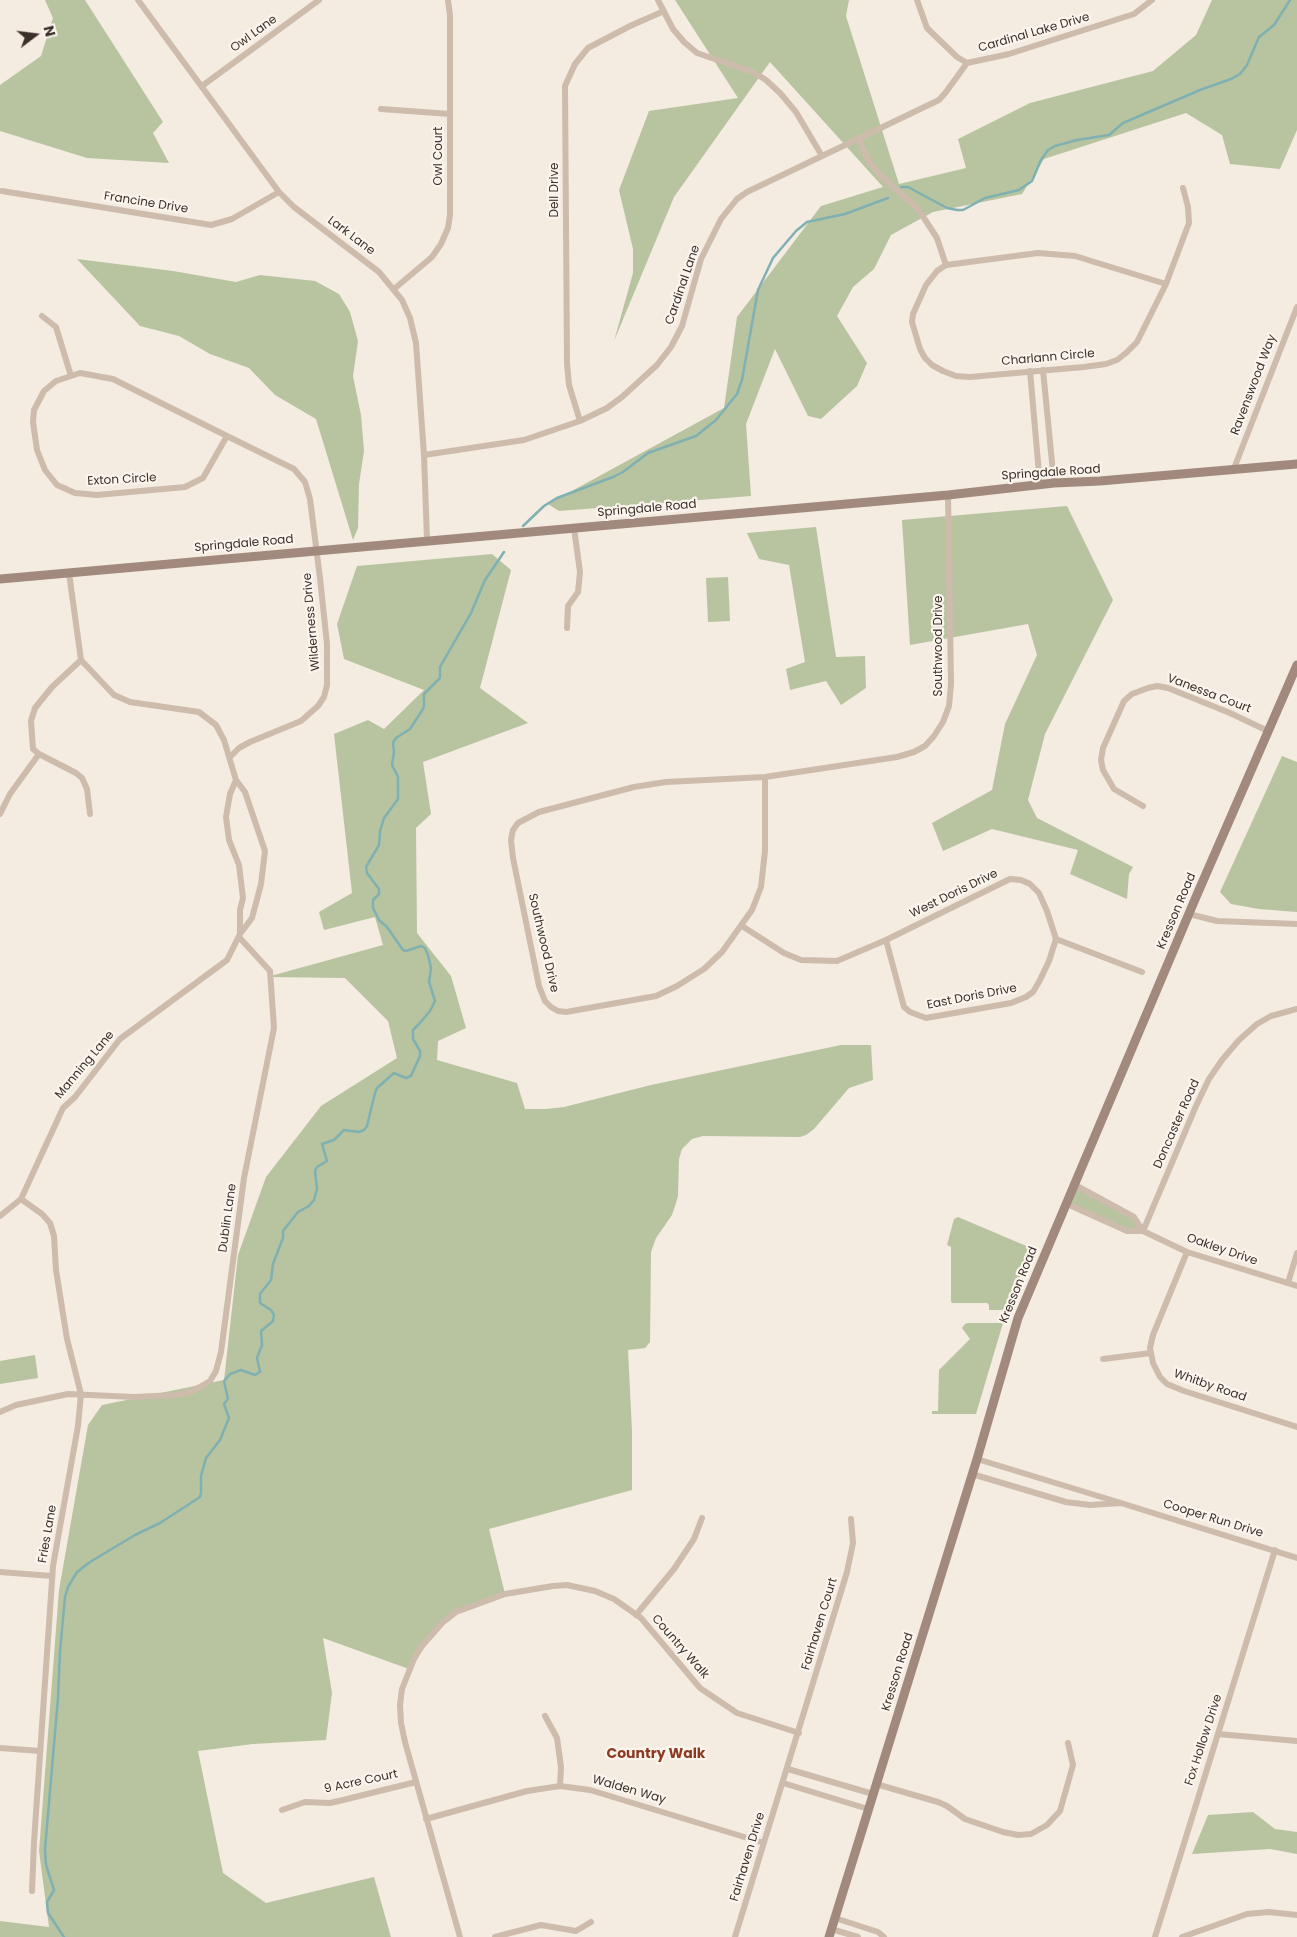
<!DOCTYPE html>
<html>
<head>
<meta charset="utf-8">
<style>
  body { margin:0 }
  #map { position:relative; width:1297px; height:1937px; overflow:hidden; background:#f4ebe1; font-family:Poppins,sans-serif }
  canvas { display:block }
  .north { position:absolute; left:10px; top:10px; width:50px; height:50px; -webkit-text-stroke:4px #fbf5ee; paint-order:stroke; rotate:75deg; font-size:14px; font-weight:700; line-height:20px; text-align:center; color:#3b302b }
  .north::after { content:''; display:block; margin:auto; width:18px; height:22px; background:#3b302b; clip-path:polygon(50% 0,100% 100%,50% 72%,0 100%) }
</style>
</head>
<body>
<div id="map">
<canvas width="1297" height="1937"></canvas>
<div class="north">N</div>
</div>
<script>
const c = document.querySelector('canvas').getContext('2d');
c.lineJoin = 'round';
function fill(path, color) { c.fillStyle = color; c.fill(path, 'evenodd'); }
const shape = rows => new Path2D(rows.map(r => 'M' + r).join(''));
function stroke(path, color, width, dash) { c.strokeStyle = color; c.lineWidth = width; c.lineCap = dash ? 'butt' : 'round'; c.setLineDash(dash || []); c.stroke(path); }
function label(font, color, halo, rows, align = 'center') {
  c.font = font + ' Poppins,sans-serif'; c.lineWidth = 4.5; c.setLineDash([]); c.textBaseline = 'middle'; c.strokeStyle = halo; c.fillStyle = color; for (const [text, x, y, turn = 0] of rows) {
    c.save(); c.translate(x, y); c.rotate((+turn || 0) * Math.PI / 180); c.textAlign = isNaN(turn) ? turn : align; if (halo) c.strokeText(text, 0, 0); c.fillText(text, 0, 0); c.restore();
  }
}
const green = shape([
  [45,0,85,0,163,122,153,133,169,163,87,158,0,131,0,85,41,56,53,18],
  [675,0,849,0,846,16,899,184,966,168,958,139,1030,103,1153,71,1196,35,1212,0,1297,0,1297,130,1280,169,1230,164,1222,135,1186,113,1044,159,1022,194,933,212,891,235,874,269,853,287,837,316,867,363,857,386,821,419,808,416,775,349,746,424,751,496,559,511,548,504,724,408,737,317,821,206,883,187,770,62,674,197,614,341,633,273,633,249,619,190,649,111,738,98],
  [77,259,173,271,236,282,260,275,315,281,339,294,350,312,358,341,353,376,361,415,364,451,359,484,358,528,353,540,316,419,275,395,249,368,210,354,179,336,140,326],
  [1067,506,1113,600,1045,734,1028,800,1037,818,1133,867,1129,874,1127,899,1070,874,1078,850,992,829,943,851,932,823,992,790,1005,724,1037,655,1028,624,910,645,902,520],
  [816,527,836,657,865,656,866,688,841,705,826,681,790,690,786,669,805,662,789,565,759,559,747,533],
  [492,554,511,570,480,688,528,723,423,762,431,814,416,828,417,933,451,976,466,1028,438,1041,437,1060,517,1083,525,1109,546,1109,564,1107,651,1085,841,1045,871,1045,873,1080,849,1088,814,1129,806,1135,800,1137,703,1136,692,1139,682,1149,679,1159,678,1196,675,1206,672,1215,656,1238,651,1252,650,1342,645,1348,628,1350,632,1431,632,1490,489,1529,505,1594,456,1612,443,1622,409,1669,323,1638,332,1693,326,1740,253,1744,198,1751,223,1873,266,1903,374,1877,391,1937,0,1937,0,1921,49,1927,39,1851,59,1590,88,1425,102,1405,224,1380,238,1255,266,1177,321,1106,397,1058,388,1021,345,978,267,977,383,945,375,917,324,930,319,912,352,893,334,734,368,720,384,729,424,690,344,659,337,624,357,566],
  [728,577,730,621,708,622,706,578],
  [1282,756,1297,762,1297,912,1259,909,1231,904,1220,892],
  [1075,1185,1134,1217,1143,1231,1127,1231,1067,1204],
  [958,1217,1031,1248,1008,1310,989,1310,989,1305,987,1303,952,1303,951,1301,951,1247,947,1245,954,1219],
  [968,1323,1003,1323,976,1414,932,1414,932,1411,938,1411,939,1370,970,1339,962,1328,965,1324],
  [35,1355,38,1378,0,1384,0,1361],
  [1253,1812,1275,1829,1297,1832,1297,1854,1270,1849,1192,1854,1208,1815]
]);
const stream = shape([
  [901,187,908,187,947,208,957,210,963,210,985,198,1019,190,1032,181,1041,160,1048,150,1055,146,1077,140,1109,135,1123,123,1200,90,1231,79,1240,74,1247,65,1259,37,1274,25,1290,0],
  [523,526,544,506,557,498,613,477,623,472,648,453,696,436,716,420,737,394,742,380,758,290,773,258,796,231,807,222,845,214,888,198],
  [64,1937,48,1913,47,1902,54,1890,46,1865,45,1849,58,1698,60,1651,65,1597,68,1587,77,1572,90,1562,135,1535,160,1523,200,1497,201,1493,201,1476,206,1458,220,1440,229,1418,224,1404,228,1399,224,1381,230,1374,241,1370,255,1375,260,1372,257,1358,262,1345,261,1331,273,1321,274,1315,271,1310,260,1303,260,1294,271,1280,273,1264,283,1238,283,1231,298,1212,309,1206,314,1200,317,1189,315,1171,317,1167,327,1161,322,1144,334,1140,344,1130,359,1132,364,1130,367,1126,375,1093,377,1088,394,1073,406,1078,411,1076,420,1056,420,1051,413,1039,413,1030,419,1024,430,1011,435,1001,429,982,431,968,428,955,425,948,421,946,406,951,403,950,387,927,379,920,373,908,373,900,379,894,379,889,367,873,366,867,379,845,380,831,384,818,398,799,398,777,392,765,394,752,393,743,396,738,410,729,423,709,424,705,424,694,440,678,440,667,471,613,485,580,504,552]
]);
const street = shape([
  [138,0,279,192,294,207,379,272,402,300,410,318,416,343,424,455,427,540],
  [658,0,673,29,684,42,697,53,753,72,766,80,780,93,796,112,822,156],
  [917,0,927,28,957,57,967,63,1009,54,1134,14,1152,0],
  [202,86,319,0],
  [381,109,450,114],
  [858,138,869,162,880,175,916,207,924,218,937,238,946,265],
  [2,191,211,225,232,219,279,192],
  [1166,284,1075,256,1038,253,946,265,937,271,926,285,913,314,912,322,920,349,925,358,932,365,943,371,956,376,970,377,1084,367,1106,364,1117,360,1126,353,1137,342,1166,284,1189,223,1188,207,1183,188],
  [394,289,432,257,441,244,448,228,450,215,450,15,448,0],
  [42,316,56,327,71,376],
  [1043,370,1054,483],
  [1030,371,1040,485],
  [580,421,569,385,567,363,565,86,575,64,588,48,630,26,664,11],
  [227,436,203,478,185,487,97,495,75,493,57,485,45,470,37,450,33,422,34,410,44,391,56,381,80,373,113,379,227,436,294,469,305,482,310,499,320,578,327,644,327,685,324,697,318,706,301,721,250,742,239,748,230,757],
  [424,455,524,440,580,421,607,408,622,397,657,365,671,347,682,326,701,259,721,219,737,199,747,192,939,100,946,92,967,63],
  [1233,471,1297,307],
  [69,573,81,660,114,695,130,702,199,712,216,725,224,740,236,780,245,792,265,851,261,884,252,918,240,934],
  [567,628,568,606,578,592,580,572,574,528],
  [39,754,76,773,82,778,87,789,90,814],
  [765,777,765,851,761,887,752,910,722,952,704,969,677,986,656,996,566,1012,558,1011,551,1007,545,1001,539,986,513,858,511,840,513,830,518,823,539,812,634,787,666,782,765,777,897,757,914,752,925,746,934,736,943,722,949,706,951,684,948,495],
  [1143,806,1114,789,1103,770,1101,760,1103,748,1124,701,1132,694,1148,688,1157,686,1168,688,1230,713,1268,731],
  [0,814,10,794,39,754,33,749,31,721,35,708,52,687,81,660],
  [1189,914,1217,921,1297,924],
  [742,926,784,953,801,960,837,961,886,940,1010,879,1021,880,1030,884,1039,893,1047,911,1056,939],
  [1056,939,1142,972],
  [886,940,904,1007,910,1012,926,1018,1011,1003,1026,997,1033,992,1040,980,1049,961,1056,939],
  [1075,1185,1134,1217,1143,1231],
  [21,1199,42,1214,50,1223,54,1236,56,1270,67,1339,81,1394,78,1426,53,1566,34,1842,32,1891],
  [1067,1204,1127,1231,1143,1231,1187,1252,1297,1286],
  [0,1216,21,1199,63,1108,75,1097,120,1039,227,960,240,934,240,910,243,898,239,865,229,840,226,817,230,794,236,780],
  [1143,1231,1196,1106,1209,1079,1222,1060,1239,1040,1257,1024,1271,1016,1297,1009],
  [1187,1252,1153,1335,1150,1348,1153,1363,1160,1377,1167,1384,1184,1391,1297,1427],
  [1288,1283,1297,1253],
  [1103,1359,1151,1353],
  [0,1412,16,1405,68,1394,134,1397,176,1395,191,1392,202,1386,210,1381,216,1371,221,1352,244,1178,274,1028,270,971,239,937],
  [972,1474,1066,1502,1090,1505,1121,1503,977,1459],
  [1121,1503,1297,1558],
  [0,1572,52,1576],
  [636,1615,674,1569,694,1539,702,1518],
  [545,1716,557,1738,561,1767,560,1786],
  [1218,1734,1297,1741],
  [0,1748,40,1751],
  [788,1769,873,1794],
  [783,1783,868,1809],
  [876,1784,938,1802,947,1806,965,1819,1003,1832,1018,1835,1031,1834,1047,1825,1060,1811,1073,1765,1068,1743],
  [282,1810,305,1802,330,1803,343,1800,416,1782],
  [426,1819,527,1791,560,1786,590,1790,764,1843],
  [835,1918,878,1932,884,1937],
  [831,1929,858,1937],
  [460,1937,405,1742,401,1723,400,1705,402,1689,414,1659,421,1647,443,1622,456,1612,505,1594,553,1586,567,1585,595,1591,614,1599,641,1618,700,1688,737,1713,799,1733],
  [495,1937,541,1925,576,1931,591,1922],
  [735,1937,847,1572,853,1543,851,1519],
  [1155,1937,1275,1550],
  [1182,1937,1247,1914,1269,1912,1297,1915]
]);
const secondary = shape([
  [0,579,948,495,1054,483,1100,481,1297,464],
  [829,1937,977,1459,1018,1318,1196,897,1297,665]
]);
const streetNames = [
  ["Cardinal Lake Drive",1034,33,-16],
  ["Owl Lane",254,34,-36],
  ["Owl Court",439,156,-90],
  ["Dell Drive",555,190,-90],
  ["Francine Drive",146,203,9],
  ["Lark Lane",351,236,37],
  ["Cardinal Lane",683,285,-71],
  ["Charlann Circle",1048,358,-5],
  ["Ravenswood Way",1254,385,-69],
  ["Springdale Road",1051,473,-4],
  ["Exton Circle",122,480,-3],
  ["Springdale Road",647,509,-5],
  ["Springdale Road",244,544,-5],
  ["Wilderness Drive",312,622,-95],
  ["Southwood Drive",939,646,-90],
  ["Vanessa Court",1209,694,21],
  ["West Doris Drive",954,894,-26],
  ["Kresson Road",1177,911,-67],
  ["Southwood Drive",543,943,77],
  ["East Doris Drive",972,997,-11],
  ["Manning Lane",85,1065,-50],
  ["Doncaster Road",1177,1124,-66],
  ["Dublin Lane",228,1218,-82],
  ["Oakley Drive",1222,1250,19],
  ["Kresson Road",1019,1285,-68],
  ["Whitby Road",1210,1386,19],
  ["Cooper Run Drive",1213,1519,17],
  ["Fries Lane",48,1534,-80],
  ["Fairhaven Court",820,1624,-73],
  ["Country Walk",680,1647,49],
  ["Kresson Road",898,1672,-73],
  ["Fox Hollow Drive",1204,1740,-72],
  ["9 Acre Court",361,1782,-12],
  ["Walden Way",629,1790,16],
  ["Fairhaven Drive",748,1857,-73]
];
const neighbourhoodNames = [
  ["Country Walk",656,1754]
];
fill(green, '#b8c4a0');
stroke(stream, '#7fb0b2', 2.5);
stroke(street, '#cdbbac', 6);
stroke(secondary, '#a18a7d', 9);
label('12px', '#3b302b', '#fbf5ee', streetNames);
label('bold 14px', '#8c3b22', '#fbf5ee', neighbourhoodNames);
</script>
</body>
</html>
